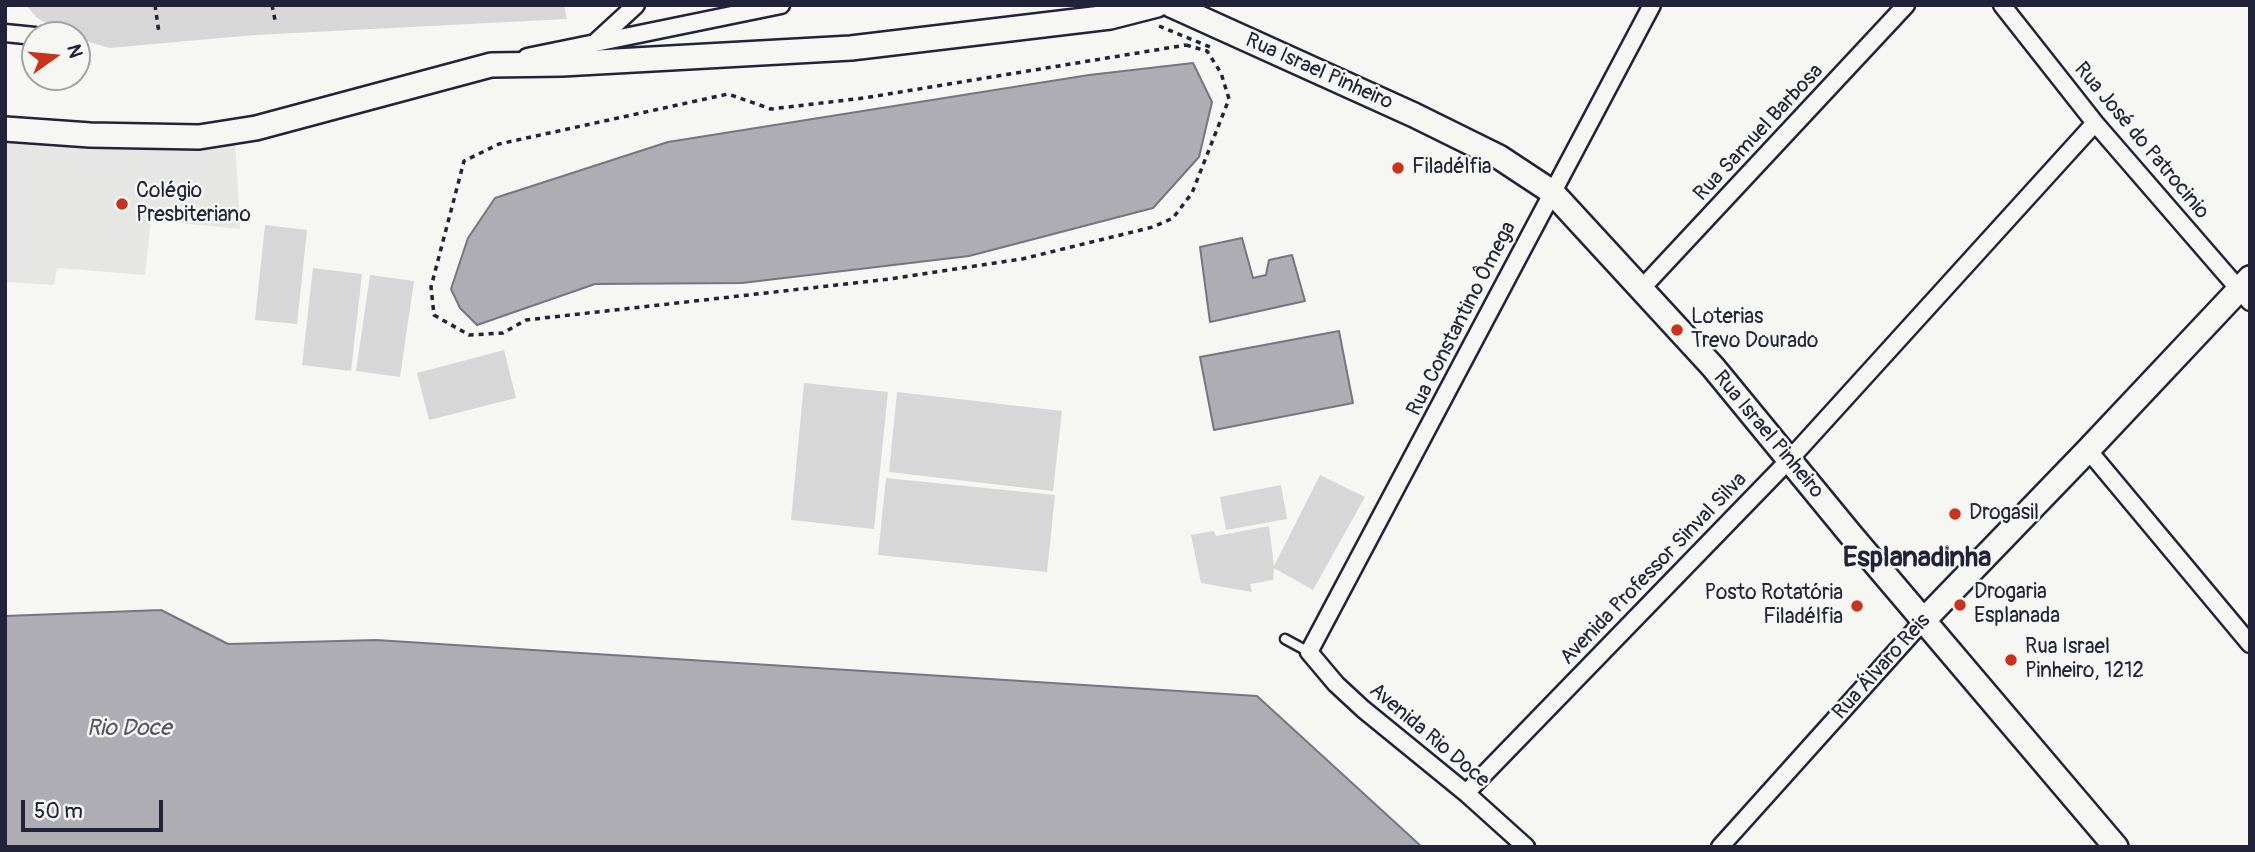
<!DOCTYPE html>
<html>
<head>
<meta charset="utf-8">
<style>
  body { margin:0 }
  #map { position:relative; width:2255px; height:852px; overflow:hidden; background:#f6f6f2; font-family:Pangolin,sans-serif }
  canvas { display:block }
  .frame { position:absolute; inset:0; border:7px solid #22223b; pointer-events:none }
  .north { position:absolute; left:21px; top:21px; width:70px; height:70px; box-sizing:border-box; background:#f6f6f2; border:2px solid #a1a1a9; border-radius:50%; rotate:75deg; font-size:19px; font-weight:700; line-height:28px; text-align:center; color:#22223b }
  .north::after { content:''; display:block; margin:auto; width:24px; height:32px; background:#c8321e; clip-path:polygon(50% 0,100% 100%,50% 72%,0 100%) }
  .scale { position:absolute; left:21px; top:800px; width:142px; height:32px; box-sizing:border-box; border:4px solid #22223b; border-top:0; padding-left:9px; font-size:21px; line-height:24px; white-space:nowrap; color:#22223b; -webkit-text-stroke:5px #f6f6f2; paint-order:stroke }
</style>
</head>
<body>
<div id="map">
<canvas width="2255" height="852"></canvas>
<div class="frame"></div>
<div class="north">N</div>
<div class="scale">50 m</div>
</div>
<script>
const c = document.querySelector('canvas').getContext('2d');
c.lineJoin = 'round';
function fill(path, color) { c.fillStyle = color; c.fill(path, 'evenodd'); }
const shape = rows => new Path2D(rows.map(r => 'M' + r).join(''));
function stroke(path, color, width, dash) { c.strokeStyle = color; c.lineWidth = width; c.lineCap = dash ? 'butt' : 'round'; c.setLineDash(dash || []); c.stroke(path); }
function label(font, color, halo, rows, align = 'center') {
  c.font = font + ' Pangolin,sans-serif'; c.lineWidth = 5; c.setLineDash([]); c.textBaseline = 'middle'; c.strokeStyle = halo; c.fillStyle = color; for (const [text, x, y, turn = 0] of rows) {
    c.save(); c.translate(x, y); c.rotate((+turn || 0) * Math.PI / 180); c.textAlign = isNaN(turn) ? turn : align; if (halo) c.strokeText(text, 0, 0); c.fillText(text, 0, 0); c.restore();
  }
}
const built = shape([
  [5,136,235,142,240,229,151,220,145,275,57,268,54,285,5,282]
]);
const green = shape([
  [26,5,564,5,567,19,255,35,109,48,77,38,77,35,68,35,37,18],
  [265,225,307,230,297,324,255,320],
  [313,268,362,274,351,371,302,365],
  [370,275,414,281,400,377,356,371],
  [504,350,516,398,429,420,417,373],
  [804,383,888,392,874,529,791,520],
  [897,392,1062,411,1053,491,889,472],
  [1320,475,1365,497,1313,590,1274,568,1273,580,1250,584,1252,592,1201,583,1191,535,1214,531,1216,536,1269,526,1274,566],
  [886,478,1055,495,1047,572,878,555],
  [1281,485,1287,519,1226,530,1220,497]
]);
const water = shape([
  [1193,63,1212,102,1199,157,1153,208,969,256,742,283,595,284,477,325,460,308,451,289,468,238,495,198,668,142,1089,75,1193,63],
  [1242,238,1253,278,1266,275,1269,260,1292,255,1305,301,1210,322,1200,247,1242,238],
  [1339,331,1353,403,1214,430,1200,357,1339,331],
  [161,610,228,644,376,640,1257,696,1422,847,5,847,5,616,161,610]
]);
const path = shape([
  [155,5,159,33],
  [272,5,275,20],
  [1159,26,1210,47],
  [1186,45,1207,51,1221,73,1229,99,1192,193,1173,218,1153,227,1022,259,890,279,526,320,503,333,469,335,434,315,431,287,464,161,499,144,728,94,771,109,864,98,1186,45]
]);
const lane = shape([
  [1285,639,1309,652]
]);
const street = shape([
  [2002,5,2095,123,2250,302],
  [5,33,35,36],
  [597,41,636,5],
  [527,57,781,5],
  [1642,288,1906,5],
  [2088,450,2250,644],
  [1466,793,1789,460,2095,123],
  [1526,847,1466,793,1363,709,1336,684,1309,652,1652,5],
  [1720,847,1924,620]
]);
const secondary = shape([
  [1171,5,1414,115,1499,157,1552,192,1713,367,1851,535,2116,847],
  [5,129,90,135,199,137,256,128,491,65,562,64,851,48,1110,17,1157,5],
  [1924,620,2088,450,2250,278]
]);
const markers = [
  [1398,168,7,"#c8321e"],
  [122,204,7,"#c8321e"],
  [1677,330,7,"#c8321e"],
  [1955,514,7,"#c8321e"],
  [1960,605,7,"#c8321e"],
  [1857,606,7,"#c8321e"],
  [2011,660,7,"#c8321e"]
];
const streetNames = [
  ["Rua Israel Pinheiro",1319,72,24],
  ["Rua Samuel Barbosa",1759,133,-47],
  ["Rua José do Patrocinio",2141,141,50],
  ["Rua Constantino Ômega",1462,319,-63],
  ["Rua Israel Pinheiro",1768,435,50],
  ["Avenida Professor Sinval Silva",1654,569,-46],
  ["Rua Álvaro Reis",1882,667,-48],
  ["Avenida Rio Doce",1429,736,40]
];
const poiNames = [
  ["Filadélfia",1412,168],
  ["Colégio",136,192],
  ["Presbiteriano",136,216],
  ["Loterias",1691,318],
  ["Trevo Dourado",1691,342],
  ["Drogasil",1969,514],
  ["Drogaria",1974,593],
  ["Esplanada",1974,617],
  ["Posto Rotatória",1843,594,"right"],
  ["Filadélfia",1843,618,"right"],
  ["Rua Israel",2025,648],
  ["Pinheiro, 1212",2025,672]
];
const waterNames = [
  ["Rio Doce",129,729]
];
const districtNames = [
  ["Esplanadinha",1917,559]
];
fill(built, '#e6e6e4');
fill(green, '#d7d7d7');
fill(water, '#adadb3');
stroke(water, '#757583', 2);
stroke(lane, '#22223b', 13);
stroke(street, '#22223b', 21);
stroke(secondary, '#22223b', 28);
stroke(path, '#22223b', 3.5, [5, 5]);
stroke(lane, '#f6f6f2', 8);
stroke(street, '#f6f6f2', 16);
stroke(secondary, '#f6f6f2', 23);
for (const [x, y, r, color] of markers) { const dot = new Path2D(); dot.arc(x, y, r, 0, 2 * Math.PI); c.fillStyle = color; c.fill(dot); stroke(dot, '#f6f6f2', 2.5); }
label('21px', '#22223b', '#f6f6f2', streetNames);
label('21px', '#22223b', '#f6f6f2', poiNames, 'left');
label('italic 23px', '#535365', '#f6f6f2', waterNames);
label('bold 28px', '#22223b', '#f6f6f2', districtNames);
</script>
</body>
</html>
